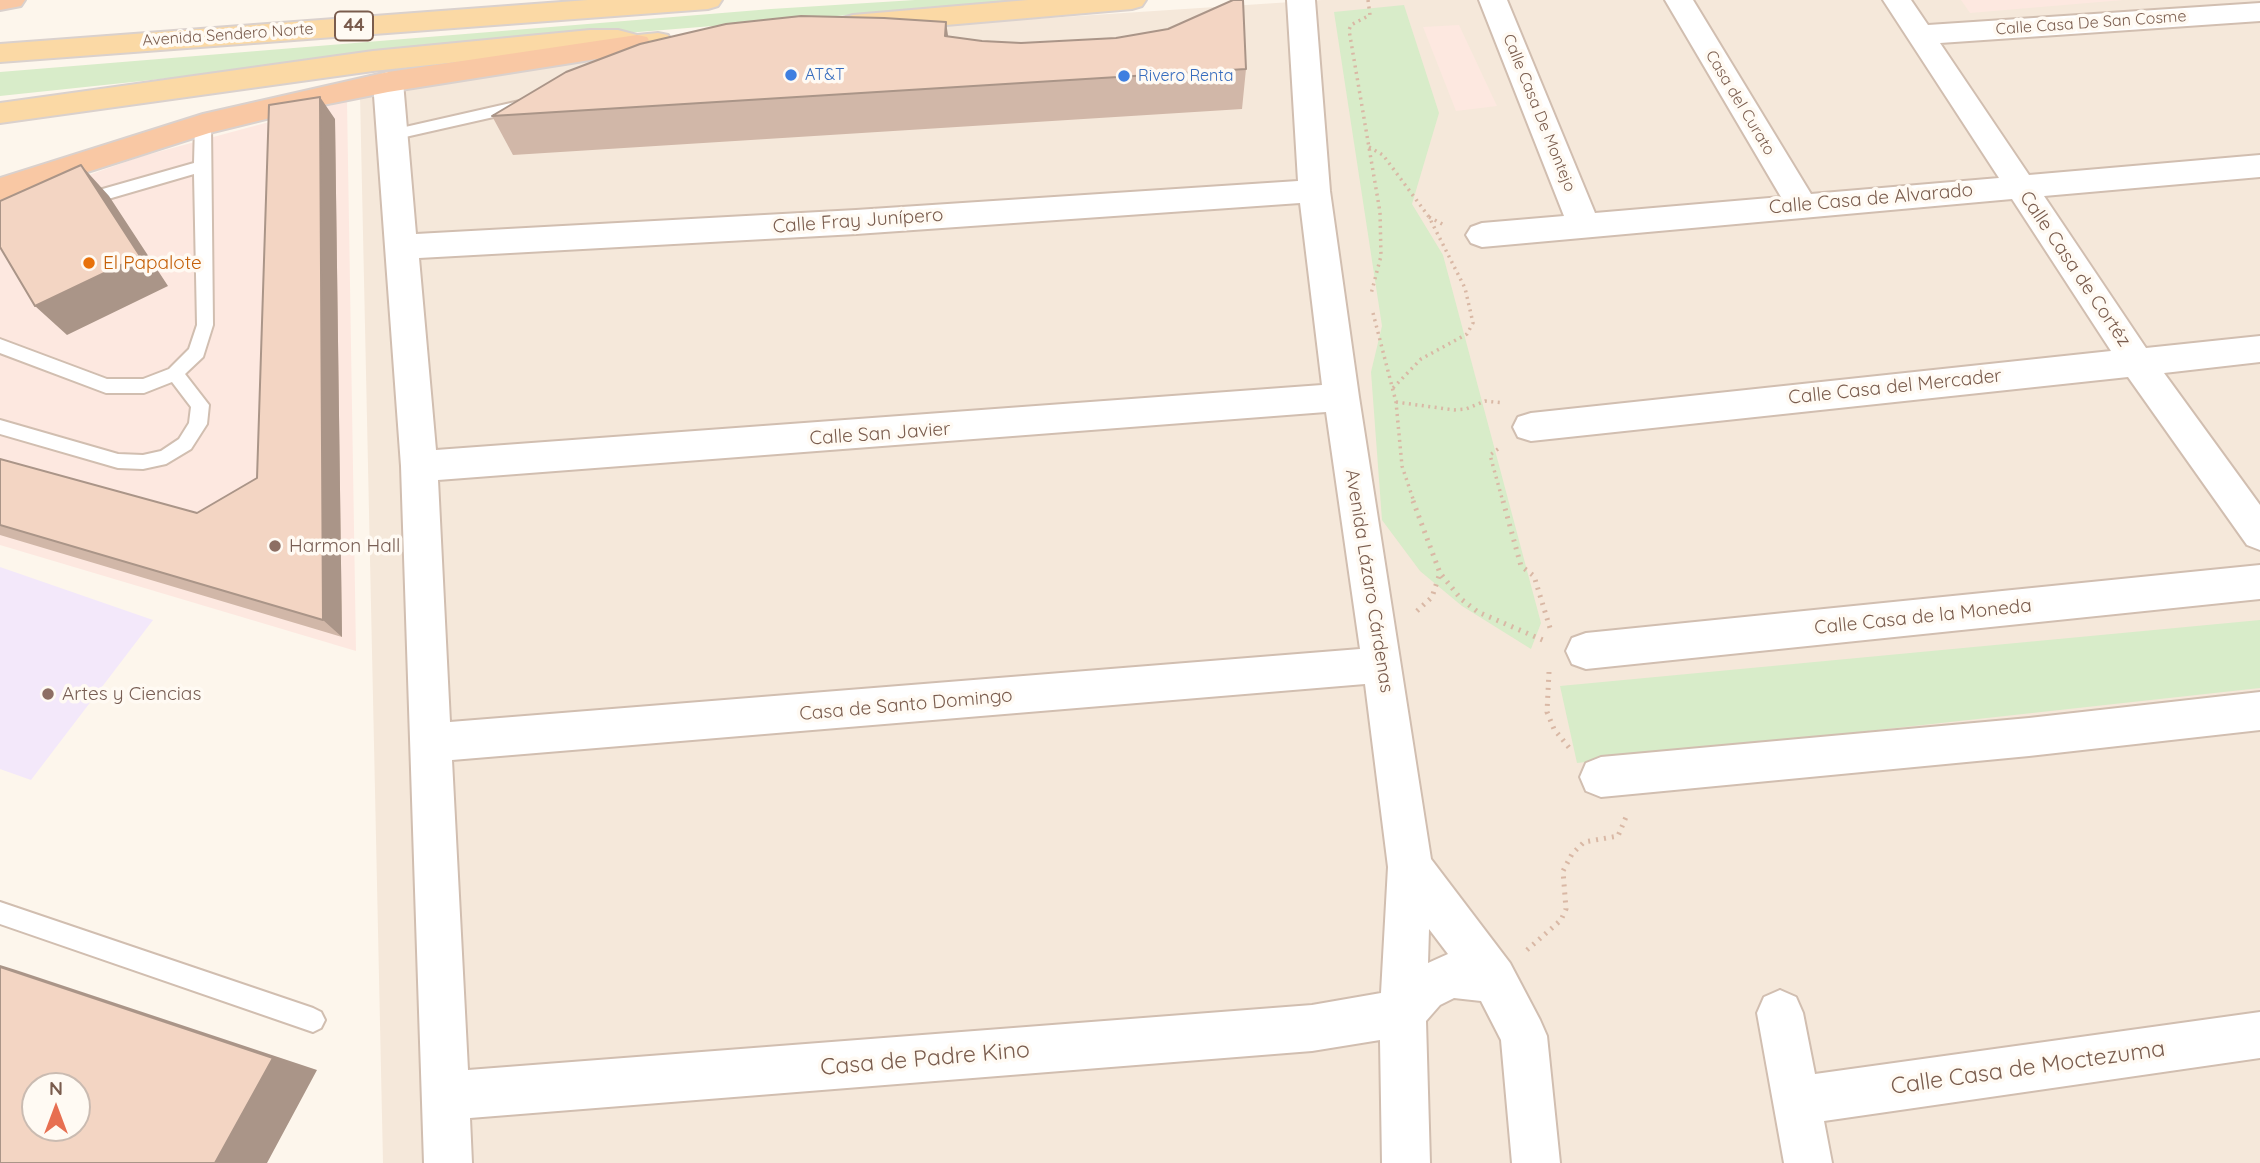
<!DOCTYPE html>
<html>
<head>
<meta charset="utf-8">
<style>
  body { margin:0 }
  #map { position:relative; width:2260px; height:1163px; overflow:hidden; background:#fdf6ec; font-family:Quicksand,sans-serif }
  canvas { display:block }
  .north { position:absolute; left:21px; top:1072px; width:70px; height:70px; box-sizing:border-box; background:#fffaf3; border:2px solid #cabbb1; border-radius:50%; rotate:0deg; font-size:19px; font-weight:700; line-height:28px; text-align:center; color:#7a5c4d }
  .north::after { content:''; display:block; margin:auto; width:24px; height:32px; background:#e76f51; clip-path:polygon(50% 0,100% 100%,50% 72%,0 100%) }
</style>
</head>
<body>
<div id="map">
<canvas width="2260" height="1163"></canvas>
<div class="north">N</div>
</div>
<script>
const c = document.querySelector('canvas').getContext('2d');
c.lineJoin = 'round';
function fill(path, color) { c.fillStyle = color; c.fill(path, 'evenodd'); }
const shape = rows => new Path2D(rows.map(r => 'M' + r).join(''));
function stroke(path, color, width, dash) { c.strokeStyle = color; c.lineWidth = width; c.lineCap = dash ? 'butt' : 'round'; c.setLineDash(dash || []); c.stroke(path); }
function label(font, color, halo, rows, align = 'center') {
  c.font = font + ' Quicksand,sans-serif'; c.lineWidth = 7; c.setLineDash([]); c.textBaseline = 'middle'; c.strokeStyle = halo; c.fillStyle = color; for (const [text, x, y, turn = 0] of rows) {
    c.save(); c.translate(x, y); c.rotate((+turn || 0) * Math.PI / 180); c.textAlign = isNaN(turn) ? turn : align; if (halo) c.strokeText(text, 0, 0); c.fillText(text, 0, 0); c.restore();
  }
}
const residential = shape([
  [1322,0,2260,0,2260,1163,383,1163,360,94,391,86,788,35]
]);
const commercial = shape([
  [1961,0,2123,0,1970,13],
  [1459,25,1497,106,1456,111,1423,27],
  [347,101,356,651,0,545,0,207,139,157]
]);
const education = shape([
  [0,567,153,620,31,780,0,769]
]);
const green = shape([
  [915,0,1035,0,502,43,0,96,0,72,771,9],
  [1404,5,1439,113,1412,204,1443,255,1541,623,1531,649,1462,606,1420,571,1382,520,1371,372,1382,326,1334,12],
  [2260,620,2260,688,1577,763,1560,686]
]);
const pathFar1 = shape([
  [1368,0,1370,15,1351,25,1349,30,1380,212,1381,256,1371,294],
  [1369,147,1383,155,1429,217,1465,288,1473,323,1467,334,1421,359,1393,388],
  [1429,217,1446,226],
  [1373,313,1396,402,1402,466,1414,502],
  [1396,402,1454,410,1466,409,1485,401,1504,403],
  [1498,449,1490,455,1503,502]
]);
const path = shape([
  [1413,501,1440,573,1461,599,1478,612,1545,641],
  [1503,501,1521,566,1534,576,1550,628],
  [1417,611,1432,597,1440,573],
  [1549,672,1547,712,1554,729,1571,750],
  [1527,950,1561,920,1566,909,1563,871,1572,854,1584,842,1618,836,1626,817]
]);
const service = shape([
  [524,100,531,105,529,109,392,140,384,135,392,130,524,100],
  [203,119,211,124,213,325,203,357,185,374,209,405,207,424,191,449,166,464,143,469,118,468,0,434,0,420,118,454,143,455,161,451,179,439,189,423,191,407,172,382,144,393,106,393,0,353,0,339,107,379,143,379,169,369,189,349,197,325,194,174,84,206,76,200,78,196,194,163,195,124,203,119],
  [0,902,313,1008,321,1012,325,1020,321,1028,313,1032,0,924,0,902]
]);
const minor = shape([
  [1287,0,1315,0,1330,191,1359,397,1431,859,1510,963,1540,1020,1547,1036,1560,1163,1512,1163,1501,1040,1481,1001,1454,998,1440,1005,1426,1021,1430,1163,1382,1163,1380,1040,1312,1051,470,1118,472,1163,424,1163,401,466,373,82,378,75,388,72,398,75,403,82,416,234,856,210,1298,181,1287,0],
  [1300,203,1322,385,436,450,419,258,856,234,1300,203],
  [1326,412,1360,649,450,722,438,480,1326,412],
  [1365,684,1388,867,1381,993,1312,1005,468,1070,452,760,1365,684],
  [1429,929,1448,954,1428,963,1429,929],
  [1479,0,1507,0,1595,213,1781,197,1665,0,1693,0,1811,194,1999,178,1883,0,1911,0,1928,25,2260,3,2260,21,1940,43,2029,175,2260,155,2260,177,2044,196,2146,348,2260,336,2260,362,2164,373,2260,505,2260,550,2247,545,2128,377,1531,441,1518,437,1513,427,1518,417,1531,413,2111,351,2012,199,1482,247,1471,243,1466,235,1471,227,1482,223,1564,216,1479,0],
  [2260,565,2260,599,1586,669,1572,664,1566,651,1572,638,1586,633,2260,565],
  [2260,692,2260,730,2029,756,1601,797,1586,791,1580,777,1586,763,1601,757,2029,718,2260,692],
  [1780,990,1796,997,1803,1013,1815,1074,2260,1012,2260,1058,1824,1121,1832,1163,1784,1163,1757,1013,1764,997,1780,990]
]);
const primary = shape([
  [588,0,722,0,718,6,708,9,0,62,0,44,588,0],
  [1028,0,1146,0,1142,6,1132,9,853,33,843,30,839,24,843,18,853,15,1028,0],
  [590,30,618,30,637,35,658,33,668,35,672,42,668,49,658,51,637,53,618,48,590,48,373,71,0,123,0,103,373,51,590,30]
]);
const trunk = shape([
  [0,0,25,0,21,6,0,10,0,0],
  [637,35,647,37,651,44,647,51,388,92,323,105,209,133,0,200,0,178,203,114,388,72,637,35]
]);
const wall = shape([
  [948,36,982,41,1246,69,1242,109,513,155,492,116],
  [335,119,342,637,0,535,0,459,197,513,257,478]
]);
const shadedWall = shape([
  [946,22,952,62,945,36],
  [320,97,335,119,342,637,323,620],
  [81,165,109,196,168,286,67,335,35,306],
  [0,965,16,970,317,1070,267,1163,215,1163,0,967]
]);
const building = shape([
  [1233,0,1243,0,1246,69,492,116,566,72,640,44,726,24,801,16,884,18,946,22,945,36,982,41,1021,43,1116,38,1168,29,1233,0],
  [320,97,323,620,0,525,0,459,197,513,257,478,269,105,320,97],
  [81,165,140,256,35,306,0,247,0,201,81,165],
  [0,967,273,1058,215,1163,0,1163,0,967],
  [35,1086,77,1086,77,1128,35,1128,35,1086]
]);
const markers = [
  [791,75,7,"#3f7fe0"],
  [1124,76,7,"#3f7fe0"],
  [89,263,7,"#e8710a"],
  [275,546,7,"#8d6e63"],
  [48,694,7,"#8d6e63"]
];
const farStreetnames = [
  ["Calle Casa De San Cosme",2091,23,-4],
  ["Avenida Sendero Norte",228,35,-4],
  ["Casa del Curato",1740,103,59],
  ["Calle Casa De Montejo",1539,113,68]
];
const farShopnames = [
  ["AT&T",805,75],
  ["Rivero Renta",1138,76]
];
const shields = [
  [354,26,38]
];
const shieldNames = [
  ["44",354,26]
];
const streetNames = [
  ["Calle Casa de Alvarado",1871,199,-5],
  ["Calle Fray Junípero",858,221,-4],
  ["Calle Casa de Cortéz",2075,269,56],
  ["Calle Casa del Mercader",1895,387,-6],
  ["Calle San Javier",880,434,-4],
  ["Avenida Lázaro Cárdenas",1369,581,81],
  ["Calle Casa de la Moneda",1923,617,-6],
  ["Casa de Santo Domingo",906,705,-5]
];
const foodNames = [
  ["El Papalote",103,263]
];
const educationNames = [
  ["Harmon Hall",289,546],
  ["Artes y Ciencias",62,694]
];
const nearStreetnames = [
  ["Casa de Padre Kino",925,1059,-5],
  ["Calle Casa de Moctezuma",2028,1068,-8]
];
fill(residential, '#f5e8da');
fill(commercial, '#fde8e0');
fill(education, '#f3e8fa');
fill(green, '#d8ecc9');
stroke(service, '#d1beb0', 4);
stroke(minor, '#d1beb0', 4);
stroke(primary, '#dad1cd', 4);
stroke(trunk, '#dad1cd', 4);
stroke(pathFar1, '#d9b8a5', 3.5, [2, 4.5]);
stroke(path, '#d9b8a5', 5, [2, 6]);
fill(service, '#fff');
fill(minor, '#fff');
fill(primary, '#fbd9a5');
fill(trunk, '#f9c8a4');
fill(wall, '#d1b7a8');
fill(shadedWall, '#aa9588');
fill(building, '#f3d5c3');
stroke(building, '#aa9588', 2);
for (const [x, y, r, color] of markers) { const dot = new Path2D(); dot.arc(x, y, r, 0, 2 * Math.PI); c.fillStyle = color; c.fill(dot); stroke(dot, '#fffaf3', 2.5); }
label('16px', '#7a5c4d', '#fffaf3', farStreetnames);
label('16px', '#366cbe', '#fffaf3', farShopnames, 'left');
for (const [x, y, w] of shields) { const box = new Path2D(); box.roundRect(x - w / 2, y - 14.5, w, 29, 5); c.fillStyle = '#fffaf3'; c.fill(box); stroke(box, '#7a5c4d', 2); }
label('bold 18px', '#7a5c4d', null, shieldNames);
label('19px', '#7a5c4d', '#fffaf3', streetNames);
label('19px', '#c56008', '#fffaf3', foodNames, 'left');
label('19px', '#785e54', '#fffaf3', educationNames, 'left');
label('23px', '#7a5c4d', '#fffaf3', nearStreetnames);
</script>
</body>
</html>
